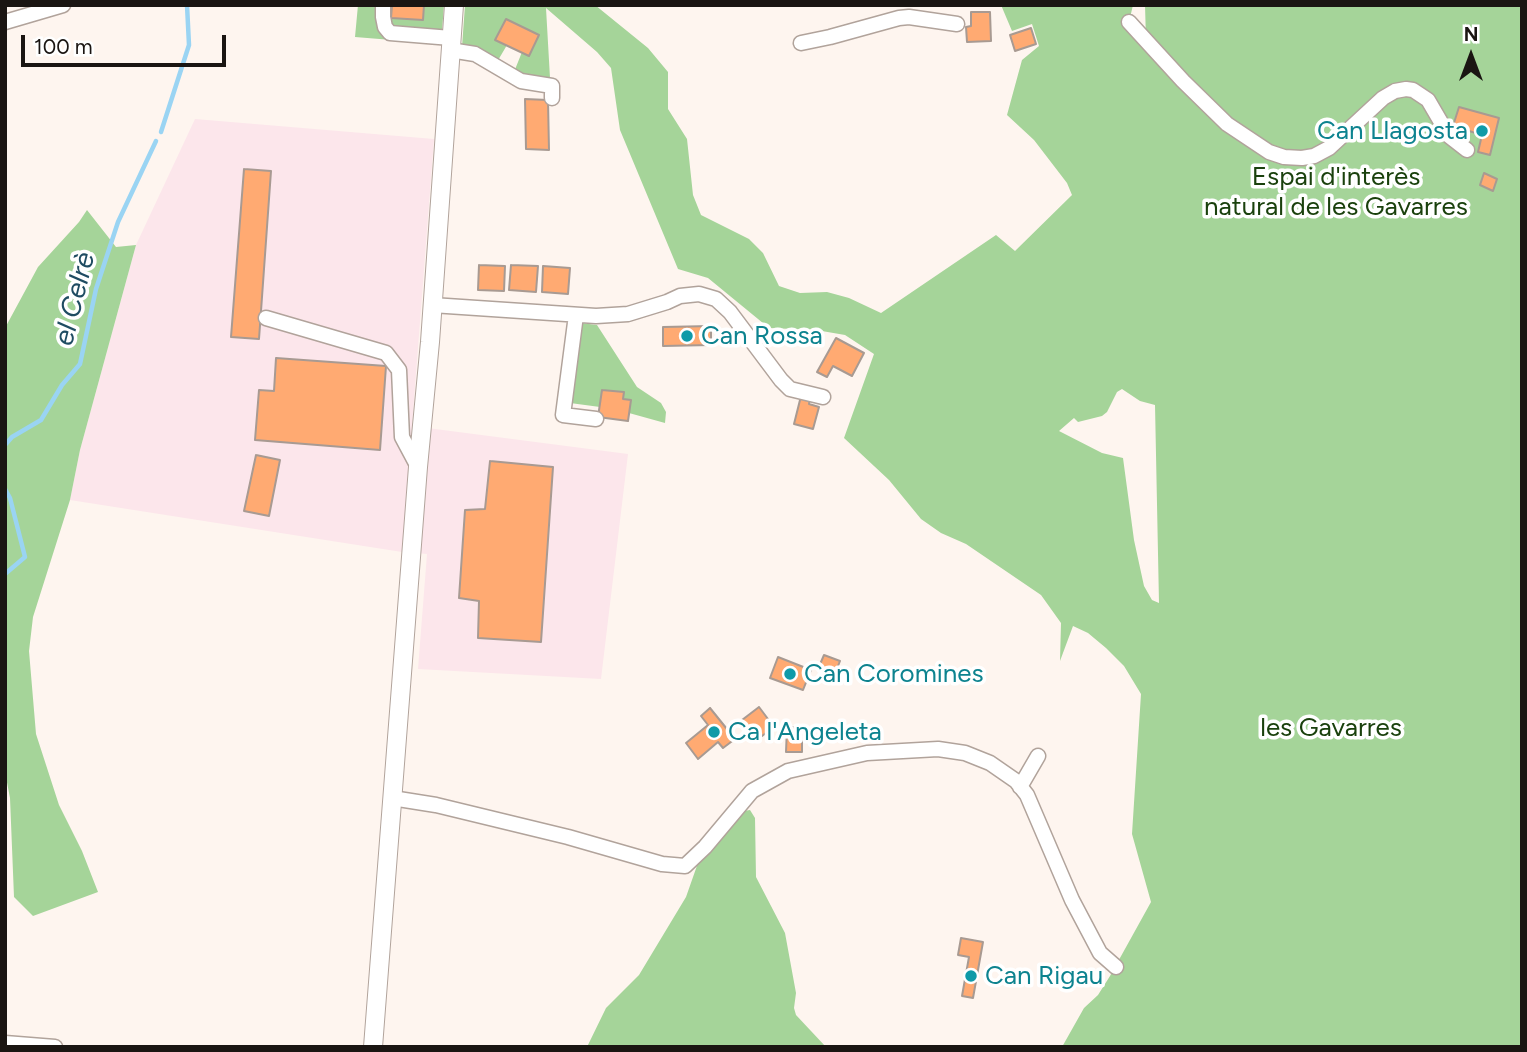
<!DOCTYPE html>
<html>
<head>
<meta charset="utf-8">
<style>
  body { margin:0 }
  #map { position:relative; width:1527px; height:1052px; overflow:hidden; background:#fef5ef; font-family:Figtree,sans-serif }
  canvas { display:block }
  .frame { position:absolute; inset:0; border:7px solid #1a1512; pointer-events:none }
  .north { position:absolute; left:1436px; top:21px; width:70px; height:70px; -webkit-text-stroke:5px #fff; paint-order:stroke; rotate:0deg; font-size:19px; font-weight:700; line-height:28px; text-align:center; color:#1a1512 }
  .north::after { content:''; display:block; margin:auto; width:24px; height:32px; background:#1a1512; clip-path:polygon(50% 0,100% 100%,50% 72%,0 100%) }
  .scale { position:absolute; left:21px; top:35px; width:205px; height:32px; box-sizing:border-box; border:4px solid #1a1512; border-top:0; padding-left:9px; font-size:21px; line-height:24px; white-space:nowrap; color:#1a1512; -webkit-text-stroke:5px #fff; paint-order:stroke }
</style>
</head>
<body>
<div id="map">
<canvas width="1527" height="1052"></canvas>
<div class="frame"></div>
<div class="north">N</div>
<div class="scale">100 m</div>
</div>
<script>
const c = document.querySelector('canvas').getContext('2d');
c.lineJoin = 'round';
function fill(path, color) { c.fillStyle = color; c.fill(path, 'evenodd'); }
const shape = rows => new Path2D(rows.map(r => 'M' + r).join(''));
function stroke(path, color, width, dash) { c.strokeStyle = color; c.lineWidth = width; c.lineCap = dash ? 'butt' : 'round'; c.setLineDash(dash || []); c.stroke(path); }
function label(font, color, halo, rows, align = 'center') {
  c.font = font + ' Figtree,sans-serif'; c.lineWidth = 7; c.setLineDash([]); c.textBaseline = 'middle'; c.strokeStyle = halo; c.fillStyle = color; for (const [text, x, y, turn = 0] of rows) {
    c.save(); c.translate(x, y); c.rotate((+turn || 0) * Math.PI / 180); c.textAlign = isNaN(turn) ? turn : align; if (halo) c.strokeText(text, 0, 0); c.fillText(text, 0, 0); c.restore();
  }
}
const industrial = shape([
  [195,119,434,139,412,426,628,454,601,679,418,669,427,554,402,552,70,500,80,450,136,245]
]);
const green = shape([
  [358,5,444,5,442,31,404,41,355,37],
  [465,5,595,5,648,48,668,72,668,109,687,139,693,195,701,215,749,239,763,253,779,286,800,293,827,292,849,298,881,313,996,235,1015,251,1072,195,1067,183,1034,140,1007,115,1022,60,1039,46,1032,24,1012,31,1001,5,1133,5,1129,22,1146,40,1145,5,1522,5,1522,1047,1062,1047,1084,1008,1098,995,1110,976,1151,902,1132,834,1141,694,1124,666,1106,648,1088,633,1073,626,1060,661,1061,623,1041,595,966,544,941,533,921,519,889,480,844,438,874,354,845,335,816,330,769,328,708,278,678,269,620,130,611,68,597,52,546,8,550,78,524,77,514,72,522,52,529,56,539,35,506,19,496,39,507,45,497,62,462,47],
  [1122,389,1140,401,1155,405,1159,603,1152,600,1144,586,1134,540,1123,458,1102,453,1059,431,1074,418,1078,422,1102,416,1107,412,1117,392],
  [87,210,116,247,136,245,80,450,70,500,33,617,29,651,36,734,59,805,82,851,98,892,33,916,14,897,10,798,5,772,5,328,38,267,79,222],
  [581,323,597,325,637,387,661,403,666,412,665,423,629,413,630,400,623,399,623,392,602,390,600,407,570,403],
  [750,810,755,818,756,877,785,933,796,993,794,1008,796,1015,826,1047,587,1047,606,1008,639,975,686,897,699,860,738,812]
]);
const stream = shape([
  [161,132,189,45,187,5],
  [5,445,12,437,41,420,62,385,80,364,96,289,118,222,156,141],
  [5,489,10,498,25,557,5,574]
]);
const building = shape([
  [392,5,424,5,423,20,391,18,392,5],
  [971,12,990,12,991,41,967,42,966,27,971,26,971,12],
  [506,19,539,35,529,56,495,40,506,19],
  [1031,28,1036,44,1015,51,1010,35,1031,28],
  [525,99,548,100,549,150,526,149,525,99],
  [1459,107,1499,118,1490,155,1478,152,1482,135,1453,126,1459,107],
  [244,169,271,171,259,339,231,337,244,169],
  [1484,173,1497,179,1493,191,1480,185,1484,173],
  [479,265,505,266,504,291,478,290,479,265],
  [511,265,538,266,536,292,509,290,511,265],
  [543,266,570,268,568,294,542,292,543,266],
  [711,326,711,345,663,346,663,327,711,326],
  [836,338,864,353,852,376,833,366,827,377,817,372,836,338],
  [276,358,386,366,380,450,255,440,259,390,274,391,276,358],
  [602,390,624,392,623,399,631,400,628,421,598,417,602,390],
  [801,396,810,398,809,404,819,407,813,429,794,424,801,396],
  [256,455,280,460,269,516,244,511,256,455],
  [490,461,553,467,541,642,478,638,479,601,459,598,465,510,485,509,490,461],
  [824,655,840,661,834,676,818,669,824,655],
  [778,657,811,670,803,690,770,678,778,657],
  [759,707,774,727,758,739,742,720,759,707],
  [710,708,735,739,723,748,718,742,698,759,686,743,708,725,701,716,710,708],
  [787,727,802,727,802,752,786,752,787,727],
  [961,938,983,942,973,998,962,996,969,957,958,955,961,938]
]);
const minor = shape([
  [383,5,383,17,385,27,390,33,451,38],
  [5,22,63,5],
  [1129,22,1183,81,1227,124,1269,152,1284,157,1302,158,1314,156,1329,148,1383,98,1395,91,1406,89,1413,90,1428,100,1449,136,1467,150],
  [801,43,830,37,899,18,909,17,957,24],
  [450,50,475,54,521,81,552,86,552,98],
  [432,305,596,316,628,314,667,302,680,296,699,294,716,299,730,312,781,380,790,389,823,397],
  [576,315,563,415,596,419],
  [266,318,386,353,399,370,402,437,418,467],
  [1020,787,1038,756],
  [392,798,436,805,568,837,662,864,685,866,705,847,752,791,788,771,867,753,938,749,965,753,990,763,1016,781,1027,795,1072,900,1100,953,1116,967],
  [5,1043,55,1047]
]);
const major = shape([
  [373,1047,418,467,430,342,454,5]
]);
const markers = [
  [1482,131,7,"#0f9aa8"],
  [687,336,7,"#0f9aa8"],
  [790,674,7,"#0f9aa8"],
  [714,732,7,"#0f9aa8"],
  [971,976,7,"#0f9aa8"]
];
const cultureNames = [
  ["Can Llagosta",1468,131,"right"],
  ["Can Rossa",701,336],
  ["Can Coromines",804,674],
  ["Ca l'Angeleta",728,732],
  ["Can Rigau",985,976]
];
const parkNames = [
  ["Espai d'interès",1336,177],
  ["natural de les Gavarres",1336,207],
  ["les Gavarres",1331,728]
];
const waterNames = [
  ["el Celrè",75,299,-76]
];
fill(industrial, '#fce6eb');
fill(green, '#a5d499');
stroke(stream, '#9ad4f3', 4.5);
fill(building, '#ffaa72');
stroke(building, '#a89a92', 2);
stroke(minor, '#b1a39b', 17);
stroke(major, '#b1a39b', 20);
stroke(minor, '#fff', 14);
stroke(major, '#fff', 18);
for (const [x, y, r, color] of markers) { const dot = new Path2D(); dot.arc(x, y, r, 0, 2 * Math.PI); c.fillStyle = color; c.fill(dot); stroke(dot, '#fff', 2.5); }
label('26px', '#0d838f', '#fff', cultureNames, 'left');
label('26px', '#1a410d', '#fff', parkNames);
label('italic 28px', '#1f4c62', '#fff', waterNames);
</script>
</body>
</html>
